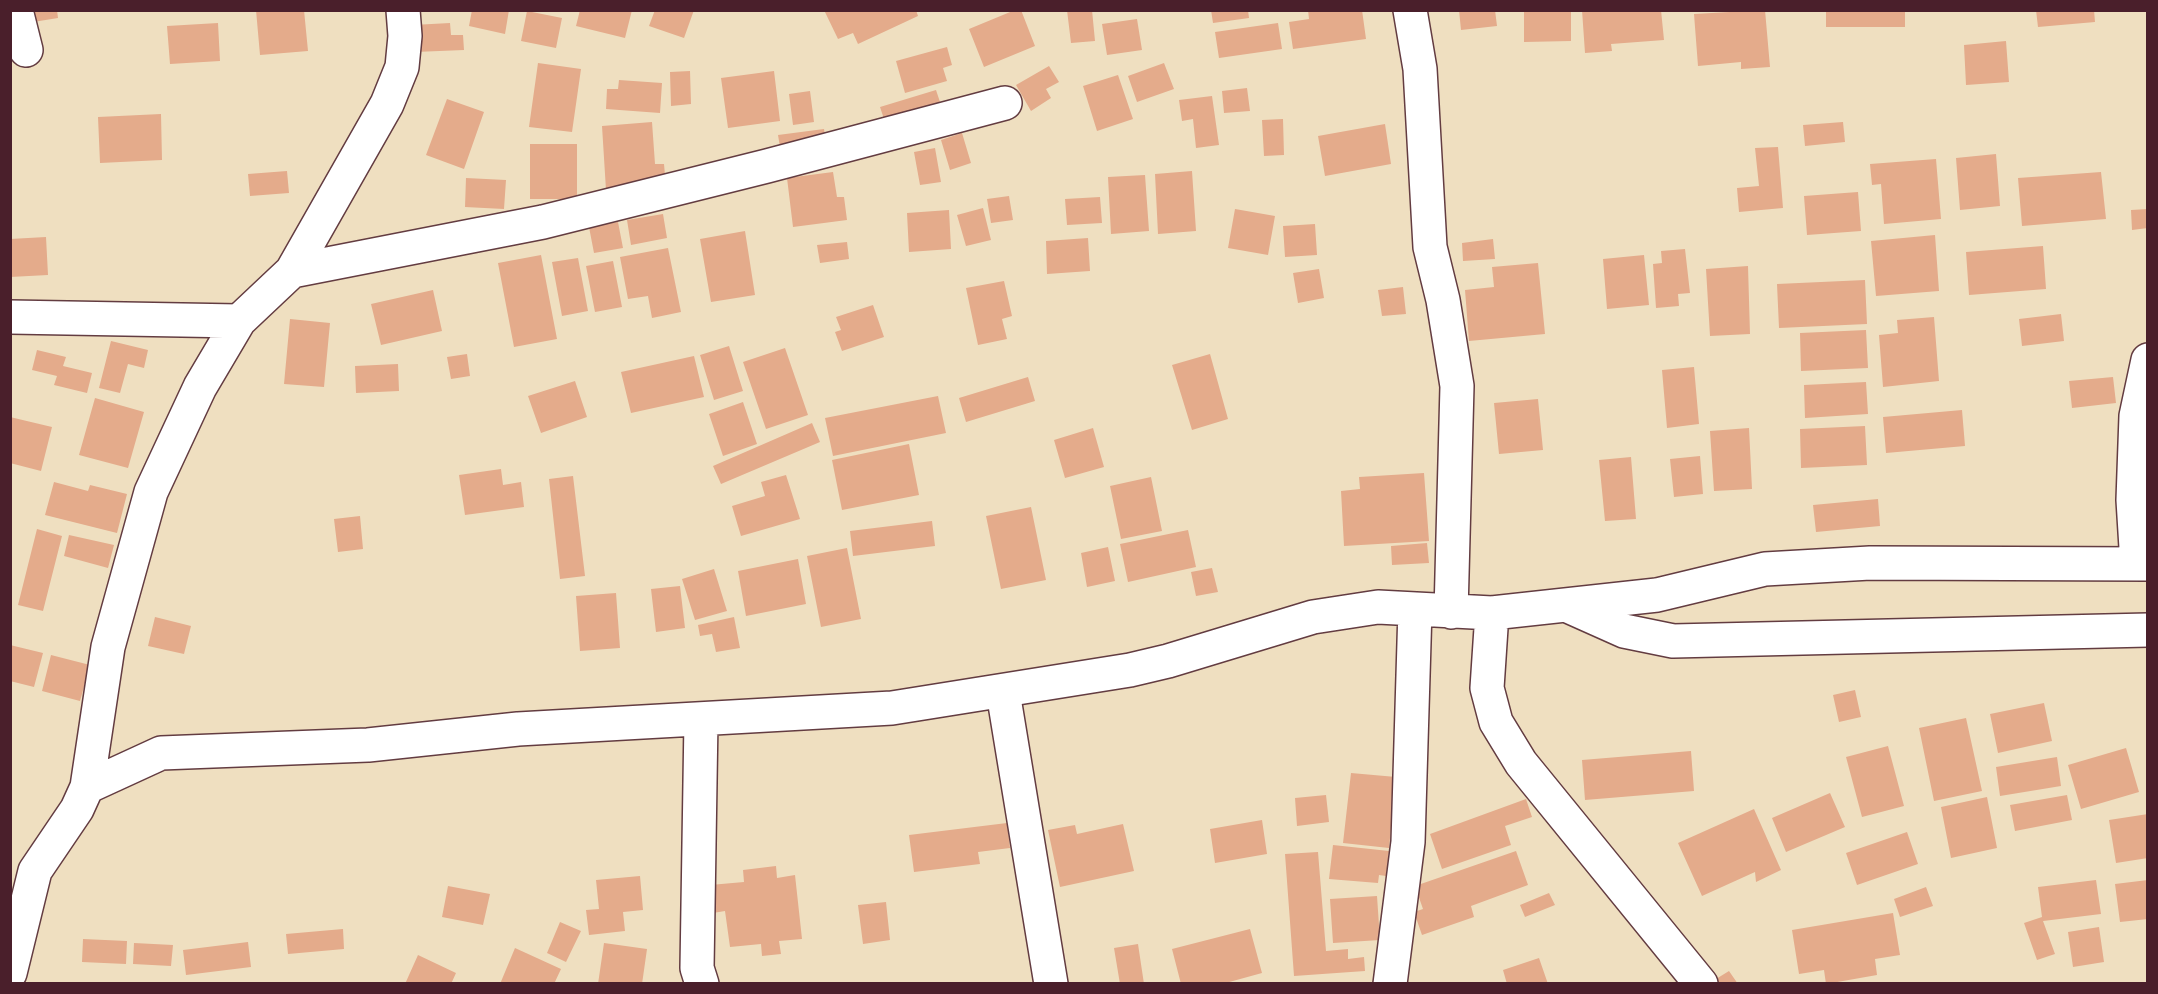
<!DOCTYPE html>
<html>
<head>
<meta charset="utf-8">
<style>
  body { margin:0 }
  #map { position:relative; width:2158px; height:994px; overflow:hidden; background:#efdfc0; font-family:"Indie Flower",sans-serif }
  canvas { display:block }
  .frame { position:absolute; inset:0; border:12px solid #4a1f2b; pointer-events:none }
</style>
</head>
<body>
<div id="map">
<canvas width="2158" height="994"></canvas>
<div class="frame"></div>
</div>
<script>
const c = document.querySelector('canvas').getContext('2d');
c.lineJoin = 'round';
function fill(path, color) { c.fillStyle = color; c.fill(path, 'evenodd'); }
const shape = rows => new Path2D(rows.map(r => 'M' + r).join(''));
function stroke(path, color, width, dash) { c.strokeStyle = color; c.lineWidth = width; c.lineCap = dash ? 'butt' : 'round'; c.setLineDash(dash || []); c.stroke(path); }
const building = shape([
  [25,10,57,10,58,18,27,23],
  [256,10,304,10,308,51,260,55],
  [472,10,509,10,505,34,469,26],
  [580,10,632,10,625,38,576,26],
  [655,10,694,10,684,38,649,26],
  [824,10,916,10,918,16,858,44,853,33,838,39],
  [1015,10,1021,10,1035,46,984,67,969,29],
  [1067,10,1092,10,1095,41,1071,43],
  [1211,10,1248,10,1249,18,1213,23],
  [1308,10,1362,10,1366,39,1293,49,1289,22,1309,19],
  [1459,10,1495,10,1497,26,1461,30],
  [1524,10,1571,10,1571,41,1524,42],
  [1582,10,1661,10,1664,40,1611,44,1612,51,1585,53],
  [1765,10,1770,67,1741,69,1741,62,1698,66,1694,14],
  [1826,10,1905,10,1905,27,1826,27],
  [2036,10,2094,10,2095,22,2038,27],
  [527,11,562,18,556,48,521,41],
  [1137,19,1142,50,1107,55,1102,24],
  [218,23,220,61,170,64,167,26],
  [450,23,451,35,463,35,464,50,415,52,413,25],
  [1278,23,1282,49,1219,58,1215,32],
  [2006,41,2009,82,1966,85,1964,45],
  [947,47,952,65,943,68,947,81,905,93,896,61],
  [538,63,581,69,572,132,529,127],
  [1164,63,1174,89,1137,102,1128,76],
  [1049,66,1059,82,1046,89,1051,98,1031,111,1016,85],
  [690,71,691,104,671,106,670,72],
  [774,71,780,121,728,128,721,78],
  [1118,75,1133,119,1097,131,1083,86],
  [619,80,662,83,660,113,606,109,607,89,618,89],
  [1247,88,1250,111,1224,113,1222,91],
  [936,90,941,105,885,122,880,107],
  [810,91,814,122,793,125,789,94],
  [1212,96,1219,145,1196,148,1193,119,1182,121,1179,100],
  [447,99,484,112,464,169,426,155],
  [161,114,162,160,100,163,98,117],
  [1283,119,1284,155,1264,156,1262,120],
  [652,122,655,164,664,164,666,186,606,190,602,126],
  [1843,122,1845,142,1805,146,1803,125],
  [1385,124,1391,164,1325,176,1318,136],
  [824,129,827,147,781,153,778,135],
  [962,133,971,163,950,170,941,140],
  [530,144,577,144,577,199,530,199],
  [1778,147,1783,208,1739,212,1737,188,1759,186,1755,148],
  [935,148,941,182,920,185,914,152],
  [1996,154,2000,206,1960,210,1956,158],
  [1936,159,1941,219,1884,224,1881,184,1872,185,1870,164],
  [287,171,289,193,250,196,248,174],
  [1192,171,1196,231,1158,234,1155,174],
  [833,172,837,197,844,197,847,220,793,227,787,178],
  [2101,172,2106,219,2022,226,2018,178],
  [1145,175,1149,231,1111,234,1108,177],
  [466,178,506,180,504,209,465,207],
  [1858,192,1861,231,1807,235,1804,196],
  [1009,196,1013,220,991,223,987,199],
  [1100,197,1102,223,1067,225,1065,199],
  [983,208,991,240,966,246,957,215],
  [1235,209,1275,216,1268,255,1228,248],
  [2148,209,2148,228,2132,230,2131,210],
  [949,210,951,249,909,252,907,213],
  [663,214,667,238,631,245,627,220],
  [618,222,623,248,594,253,589,227],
  [1315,224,1317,255,1285,257,1283,226],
  [745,231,755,295,711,302,700,239],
  [1935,235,1939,291,1876,296,1871,241],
  [46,237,48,275,10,277,10,239],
  [1088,238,1090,271,1047,274,1046,241],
  [1493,239,1495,259,1463,261,1462,243],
  [847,242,849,259,820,263,817,245],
  [2043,246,2046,289,1969,295,1966,252],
  [668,248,681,312,652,318,648,296,628,299,620,257],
  [1685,249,1690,293,1678,294,1679,306,1656,308,1653,264,1662,263,1661,251],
  [541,255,557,339,514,347,498,263],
  [1644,255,1649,305,1607,309,1603,259],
  [578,258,588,311,562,316,552,262],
  [613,261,622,307,595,312,586,266],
  [1538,263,1545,334,1469,341,1465,290,1494,287,1492,267],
  [1748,266,1750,334,1710,336,1706,269],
  [1319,269,1324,298,1298,303,1293,273],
  [1865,280,1867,324,1779,328,1777,284],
  [1004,281,1012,316,1002,319,1007,339,978,345,966,288],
  [1403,287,1406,314,1382,316,1378,290],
  [433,290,442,331,381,345,371,304],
  [873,305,884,337,842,351,835,332,841,330,836,317],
  [2061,314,2064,341,2022,346,2019,319],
  [1934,317,1939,381,1883,387,1879,335,1898,333,1897,320],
  [290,319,330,323,324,387,284,384],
  [1866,330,1868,368,1801,371,1800,333],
  [111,341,148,350,144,368,128,364,120,393,99,388],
  [729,346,743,391,714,400,700,355],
  [785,348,808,415,766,429,743,362],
  [37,350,66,357,63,366,92,373,87,393,54,385,57,376,32,370],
  [467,354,470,376,451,379,447,357],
  [1210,354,1228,419,1192,430,1172,365],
  [694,356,704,397,631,413,621,372],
  [398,364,399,391,356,393,355,366],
  [1694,367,1699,424,1667,428,1662,370],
  [1028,377,1035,401,966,422,959,398],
  [2113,377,2116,403,2072,408,2069,381],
  [575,381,587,417,541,433,528,396],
  [1866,382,1868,414,1805,418,1804,385],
  [938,396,946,433,833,456,825,418],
  [95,398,144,412,128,468,79,455],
  [1538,399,1543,450,1499,454,1494,403],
  [743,402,757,444,723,456,709,414],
  [1962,410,1965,446,1886,453,1883,417],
  [10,417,52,427,41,471,10,463],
  [812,423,820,442,721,484,713,466],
  [1865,426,1867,465,1801,468,1800,429],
  [1093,428,1104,467,1065,478,1054,440],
  [1749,428,1752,489,1714,491,1710,431],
  [909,444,919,495,842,510,832,460],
  [1700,456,1703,494,1674,497,1670,459],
  [1631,457,1636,519,1605,521,1599,460],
  [501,469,503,485,521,482,524,507,465,515,459,475],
  [1424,473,1429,541,1344,546,1341,491,1360,489,1359,477],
  [786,475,800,519,741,536,732,506,765,496,761,482],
  [573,476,585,576,560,579,549,479],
  [1151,477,1162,531,1121,539,1110,486],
  [54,482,88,491,90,485,127,494,117,533,45,515],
  [1878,499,1880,526,1816,532,1813,505],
  [1031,507,1046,580,1001,589,986,516],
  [360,516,363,549,338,552,334,519],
  [932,521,935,546,853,556,850,531],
  [37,529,62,536,43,611,18,605],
  [1188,530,1196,567,1128,582,1120,544],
  [69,535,114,545,108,568,64,556],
  [1427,543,1429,563,1392,565,1391,546],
  [1108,547,1115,581,1087,587,1081,553],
  [847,548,861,619,821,627,807,556],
  [798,559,806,604,746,616,738,571],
  [1212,568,1218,592,1196,596,1191,572],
  [714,569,727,611,695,620,682,579],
  [680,586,685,628,656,632,651,589],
  [616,593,620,648,580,651,576,596],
  [155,617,191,626,184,654,148,646],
  [734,617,740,648,716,652,712,634,700,636,698,625],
  [10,645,43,653,34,687,10,681],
  [51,655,90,665,80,701,42,691],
  [1855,690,1861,717,1839,722,1833,695],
  [2044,703,2052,741,1998,753,1990,714],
  [1966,718,1982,791,1934,801,1919,728],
  [1888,746,1904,806,1862,817,1846,757],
  [2126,748,2139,792,2081,809,2068,765],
  [1691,751,1694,791,1585,800,1582,760],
  [2057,757,2061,786,2000,796,1996,767],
  [1351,773,1396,777,1389,848,1343,843],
  [1830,793,1845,827,1786,852,1772,818],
  [1326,795,1329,822,1297,826,1295,798],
  [2067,795,2072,820,2015,831,2010,805],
  [1987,797,1997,848,1951,858,1941,807],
  [1526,799,1532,817,1505,826,1511,845,1442,869,1430,834],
  [1754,809,1781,870,1756,882,1755,872,1702,896,1678,843],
  [2148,814,2148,858,2116,863,2109,820],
  [1262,820,1267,854,1215,863,1210,829],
  [1007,823,1010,848,978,852,980,864,914,872,909,835],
  [1123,824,1134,871,1060,887,1048,830,1075,825,1077,834],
  [1907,832,1918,864,1857,885,1846,853],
  [1333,845,1389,851,1386,876,1379,875,1378,883,1329,879],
  [1516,851,1528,885,1471,906,1474,917,1422,935,1414,912,1423,909,1415,886],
  [1318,852,1326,951,1348,949,1348,959,1364,957,1365,971,1294,976,1285,854],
  [776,866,777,878,795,875,802,939,779,941,781,954,762,956,761,944,730,947,725,911,713,913,710,885,744,882,743,870],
  [640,876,643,910,623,912,625,931,589,935,586,910,599,909,596,880],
  [2096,880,2101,914,2043,921,2055,954,2037,960,2024,923,2042,917,2038,887],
  [2148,880,2148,919,2120,922,2115,884],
  [448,886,490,894,483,925,442,917],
  [1926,887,1933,906,1900,917,1894,899],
  [1549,893,1555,905,1525,917,1520,905],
  [1377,896,1380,940,1333,943,1330,899],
  [886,902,890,940,863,944,858,905],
  [1893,913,1900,955,1875,959,1877,975,1826,984,1824,970,1799,974,1792,930],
  [560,922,581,931,566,962,547,953],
  [2099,927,2104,962,2073,967,2068,932],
  [343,929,344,949,288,954,286,934],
  [1250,929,1262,973,1222,984,1181,984,1172,949],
  [83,939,127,941,126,964,82,962],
  [248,942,251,967,186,975,183,950],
  [134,943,173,945,171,966,133,964],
  [604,943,647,949,642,984,598,984],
  [1138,944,1144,984,1120,984,1114,948],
  [515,948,561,969,554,984,500,984],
  [418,955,456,973,451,984,405,984],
  [1539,958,1548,984,1507,984,1503,970],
  [1729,971,1738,984,1719,984,1716,979]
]);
const minor = shape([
  [16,10,26,50],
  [1410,10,1420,69,1430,247,1443,300,1457,386,1451,612],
  [292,271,543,222,767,166,1005,103],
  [10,317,239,321],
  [2137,564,2133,500,2136,416,2148,360],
  [1568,606,1624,631,1673,641,2148,630],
  [1492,613,1487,688,1496,722,1521,763,1701,984],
  [1003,692,1051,984],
  [701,720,697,968,702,984],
  [87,787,161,753,368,745,518,729,892,708,1130,670,1168,661,1313,617,1378,607,1492,613,1657,595,1765,569,1870,563,2148,564],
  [10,973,35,871,77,809,87,787,108,647,151,492,200,387,239,321,292,271,387,104,402,67,405,36,403,10],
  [1390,984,1408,842,1415,609]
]);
fill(building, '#e4ab8b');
stroke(minor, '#633c41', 36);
stroke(minor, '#fff', 33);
</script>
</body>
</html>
